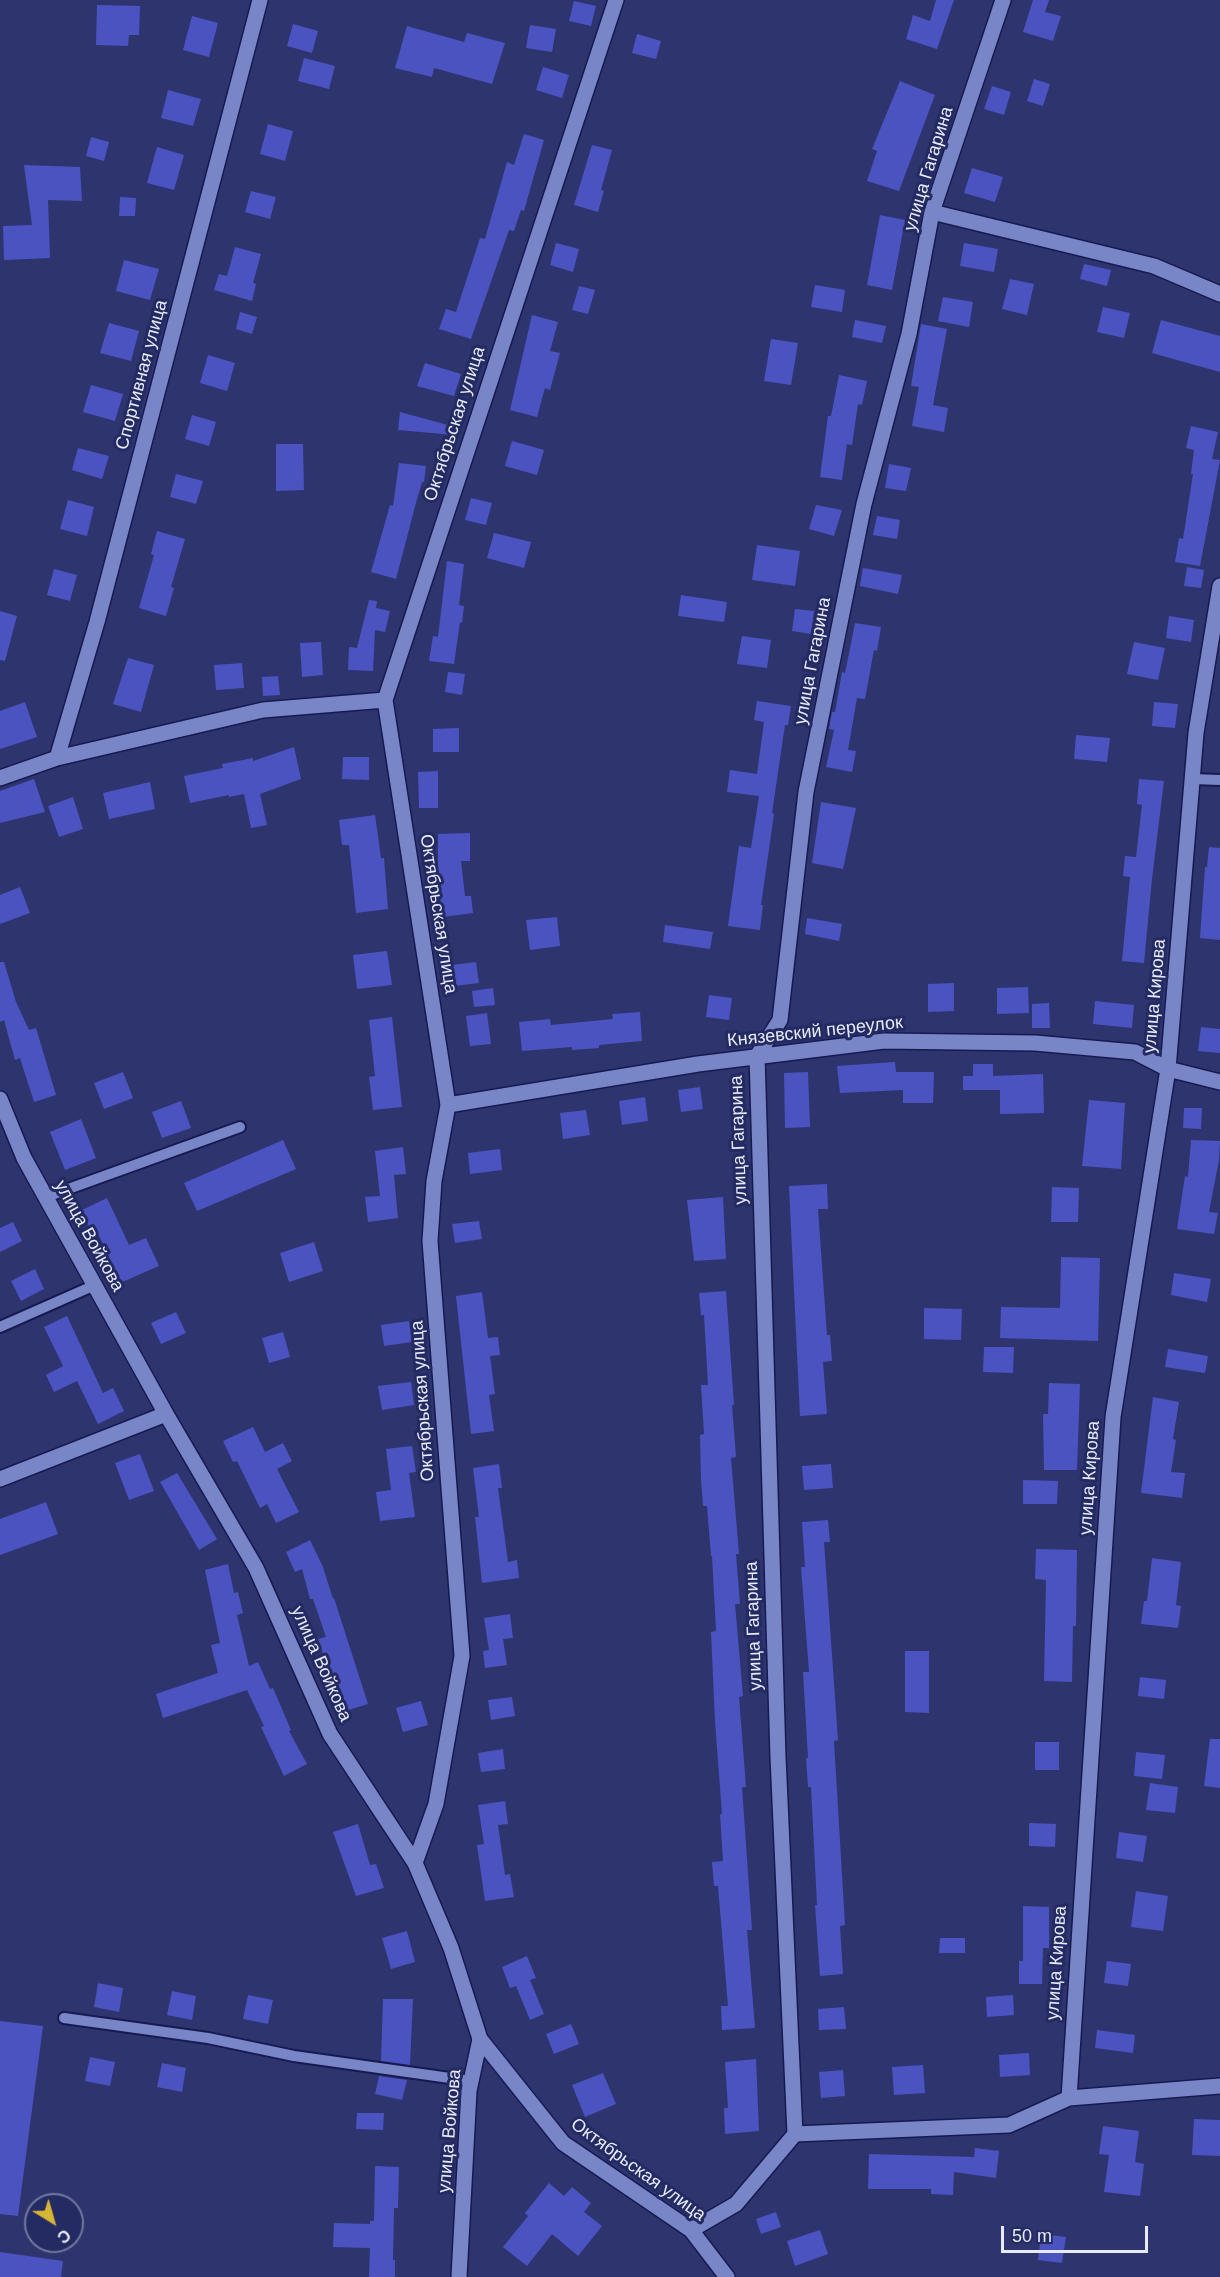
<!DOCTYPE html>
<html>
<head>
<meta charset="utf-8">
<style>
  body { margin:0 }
  #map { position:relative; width:1220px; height:2277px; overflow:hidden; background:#2e356e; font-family:Helvetica,sans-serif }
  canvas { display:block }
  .north { position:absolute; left:24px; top:2193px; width:60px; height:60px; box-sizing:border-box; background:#242a62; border:2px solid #72779e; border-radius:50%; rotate:143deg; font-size:16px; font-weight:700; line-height:24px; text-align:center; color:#e7ebf9 }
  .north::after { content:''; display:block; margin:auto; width:21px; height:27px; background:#d5b535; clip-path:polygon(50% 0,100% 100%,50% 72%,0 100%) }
  .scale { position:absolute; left:1001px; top:2226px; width:147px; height:27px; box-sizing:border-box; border:3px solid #e7ebf9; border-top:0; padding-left:8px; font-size:18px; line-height:21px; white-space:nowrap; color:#e7ebf9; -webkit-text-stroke:4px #242a62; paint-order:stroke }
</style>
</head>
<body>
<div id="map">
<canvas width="1220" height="2277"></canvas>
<div class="north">С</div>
<div class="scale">50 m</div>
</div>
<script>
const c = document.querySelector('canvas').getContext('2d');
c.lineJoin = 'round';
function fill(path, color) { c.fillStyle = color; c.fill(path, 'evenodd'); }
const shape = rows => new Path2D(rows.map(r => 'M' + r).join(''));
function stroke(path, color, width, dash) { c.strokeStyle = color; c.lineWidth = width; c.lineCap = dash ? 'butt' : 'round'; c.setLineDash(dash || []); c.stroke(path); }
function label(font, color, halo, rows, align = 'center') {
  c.font = font + ' Helvetica,sans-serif'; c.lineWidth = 6; c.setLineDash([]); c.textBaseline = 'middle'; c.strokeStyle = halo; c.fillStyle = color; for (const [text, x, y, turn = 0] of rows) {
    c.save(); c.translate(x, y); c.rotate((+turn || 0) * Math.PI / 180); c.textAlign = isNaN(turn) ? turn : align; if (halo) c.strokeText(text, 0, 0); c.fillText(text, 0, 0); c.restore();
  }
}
const building = shape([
  [936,0,954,0,937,49,906,39,913,15,930,21],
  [1033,0,1049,0,1045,12,1061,16,1053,41,1023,32],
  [574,1,596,6,591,26,569,21],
  [97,5,140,6,139,35,129,35,128,46,96,45],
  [192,16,218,23,209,57,183,50],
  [293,24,318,31,312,53,287,46],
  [530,25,556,29,552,52,526,48],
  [407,26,464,42,467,33,505,43,492,84,434,68,432,77,395,68],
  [637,34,661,41,656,59,632,53],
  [304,58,335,66,329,89,298,81],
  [543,67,569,75,562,98,536,90],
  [1034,79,1050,84,1043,106,1027,101],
  [900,81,935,95,899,191,867,181,877,151,872,149],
  [992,86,1011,92,1004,115,984,109],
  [168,90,201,99,193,126,161,118],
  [268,124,293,131,285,161,260,154],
  [524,134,544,140,524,211,521,210,514,231,509,230,471,339,439,329,446,309,456,312,480,238,485,239,507,162,514,165],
  [91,137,109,142,104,161,86,156],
  [592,145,612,150,601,190,604,191,598,212,574,205],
  [157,147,184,155,174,190,147,183],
  [24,165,80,167,82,201,48,200,50,258,4,260,3,226,32,225],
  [972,168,1003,177,995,202,964,193],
  [251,191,276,197,270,219,245,212],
  [120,197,136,198,135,216,119,216],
  [880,215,905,220,892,290,867,285],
  [556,243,579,249,573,272,550,265],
  [964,243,998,249,994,272,960,266],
  [235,247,261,254,253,283,256,284,252,301,214,290,219,274,227,276],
  [124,260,159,269,150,300,116,291],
  [1084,264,1111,270,1107,286,1080,279],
  [1010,279,1034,284,1027,315,1002,309],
  [815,285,845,290,842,312,811,307],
  [579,286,595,290,588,314,572,310],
  [943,297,973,302,969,327,938,321],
  [1103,307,1130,313,1124,338,1097,332],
  [240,312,257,317,252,334,236,329],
  [532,315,558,322,550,351,560,353,550,390,545,388,537,417,510,410],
  [855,320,886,326,882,343,852,337],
  [1161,320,1220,336,1220,372,1152,353],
  [109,323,139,331,131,361,100,353],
  [921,324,947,329,933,405,948,408,944,432,912,426,919,387,911,386],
  [771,339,798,343,791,385,764,381],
  [208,355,235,363,227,391,200,383],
  [425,363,461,374,454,396,417,386],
  [839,375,867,381,862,405,858,404,852,445,847,444,842,480,820,477,828,416,831,416],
  [91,385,123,394,115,421,83,412],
  [400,412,455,427,454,435,398,430],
  [192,415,216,422,209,446,185,439],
  [1191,426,1218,432,1212,459,1220,460,1200,566,1175,562,1179,538,1183,539,1193,474,1191,474,1194,450,1186,448],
  [512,441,544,450,537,475,505,466],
  [276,444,303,444,304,490,276,491],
  [78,448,109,456,102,479,72,470],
  [399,463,426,466,424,482,422,482,417,499,396,579,371,572,390,505,393,506],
  [889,464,911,468,906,491,885,488],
  [176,474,203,481,196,504,170,497],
  [471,498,492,503,486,525,465,520],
  [68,500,94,507,87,536,60,529],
  [816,505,842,510,834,536,809,529],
  [877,516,900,520,897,539,873,535],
  [157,531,185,539,171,587,174,588,166,616,139,608,154,555,151,554],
  [494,533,531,542,524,568,487,558],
  [757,545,800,551,795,586,752,580],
  [447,561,464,564,459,605,464,606,462,623,460,622,454,664,429,661,433,636,438,637],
  [1187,567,1204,570,1201,588,1184,586],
  [863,568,902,575,898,594,860,586],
  [54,569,77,575,70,601,47,595],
  [681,595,727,602,724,622,678,616],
  [369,600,377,601,376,608,390,611,385,632,375,630,373,671,348,670,349,647,357,648],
  [795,609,814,611,811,634,792,631],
  [0,611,17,616,5,661,0,660],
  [1169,616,1194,620,1191,642,1166,638],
  [855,623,881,627,877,651,874,650,865,699,857,698,848,750,856,751,852,772,826,767,834,730,829,729,832,712,835,712,842,672,845,673],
  [742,636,771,640,767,668,737,664],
  [321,642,323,675,302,677,300,643],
  [1134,642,1165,648,1158,680,1127,674],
  [128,658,154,665,141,712,113,704],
  [242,663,244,688,216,690,214,665],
  [448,672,465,674,462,695,445,692],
  [278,676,280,695,263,696,262,677],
  [757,701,791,706,788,725,785,725,772,813,774,814,761,905,763,905,760,930,728,926,739,846,751,848,759,796,727,792,730,770,757,774,764,722,754,720],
  [25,702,37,737,0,749,0,711],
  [1154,702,1178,704,1175,728,1152,726],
  [459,728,459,752,433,752,433,729],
  [1076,735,1110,738,1107,762,1074,759],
  [294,747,301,779,260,794,267,825,251,828,244,794,229,797,229,795,190,803,184,776,223,768,222,764,253,758,253,761],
  [343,757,369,757,369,780,342,779],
  [438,771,438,808,419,808,418,772],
  [34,779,45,812,0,823,0,791],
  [1139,779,1164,781,1152,879,1144,963,1122,961,1130,877,1123,876,1125,856,1136,857,1142,805,1137,804],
  [150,782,155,809,109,819,103,793],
  [73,797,83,829,59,837,48,806],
  [821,802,856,808,843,869,812,863],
  [375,815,381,858,384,858,388,909,356,913,349,845,342,845,339,820],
  [470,833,470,861,461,861,465,896,471,896,473,913,443,917,439,888,436,889,434,870,438,869,438,834],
  [1209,847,1220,848,1220,940,1200,938,1205,867,1207,867],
  [20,887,30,913,0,924,0,895],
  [557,917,560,946,530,950,526,920],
  [807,918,842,924,839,941,805,934],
  [665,925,713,932,710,949,663,942],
  [387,951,392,985,357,989,353,955],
  [0,962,4,962,16,1002,29,1030,36,1028,56,1095,34,1102,20,1058,15,1060,4,1020,0,1022],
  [476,962,479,983,454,986,451,965],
  [954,983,954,1011,928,1012,928,984],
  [1028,987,1029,1013,997,1014,997,988],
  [493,988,495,1005,474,1007,472,991],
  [709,995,732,998,729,1020,706,1017],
  [1095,1001,1134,1005,1132,1028,1093,1024],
  [1049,1003,1050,1028,1032,1028,1032,1004],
  [640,1012,642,1041,599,1045,599,1048,572,1050,572,1047,522,1051,519,1022,550,1019,551,1025,613,1019,612,1014],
  [487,1013,491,1044,470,1046,466,1016],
  [392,1017,402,1107,373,1110,369,1077,375,1076,369,1020],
  [1201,1027,1220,1029,1220,1053,1198,1051],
  [895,1062,896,1072,934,1072,933,1103,903,1103,903,1090,840,1093,837,1066],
  [973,1064,993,1064,993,1076,1043,1074,1044,1113,1000,1114,1000,1090,963,1090,963,1076,973,1076],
  [123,1072,133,1098,104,1109,94,1083],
  [808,1072,810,1127,785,1128,784,1073],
  [700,1087,703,1109,681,1112,678,1090],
  [645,1097,648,1121,622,1125,619,1101],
  [1089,1100,1125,1103,1121,1169,1082,1166],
  [181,1101,191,1128,162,1138,152,1112],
  [1184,1108,1202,1108,1201,1129,1183,1128],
  [586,1110,590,1135,563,1139,560,1113],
  [81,1119,96,1158,65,1170,50,1132],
  [283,1140,296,1169,197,1211,184,1183],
  [1191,1140,1220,1141,1219,1160,1209,1212,1218,1213,1214,1234,1177,1229,1185,1176,1188,1177],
  [403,1147,406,1174,394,1175,398,1218,368,1222,365,1197,380,1196,375,1151],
  [500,1149,502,1170,470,1174,468,1153],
  [827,1184,828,1209,818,1209,827,1335,830,1335,832,1361,823,1362,827,1414,800,1416,789,1186],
  [1052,1187,1079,1188,1078,1222,1051,1222],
  [723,1197,726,1259,694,1261,687,1200],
  [107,1198,129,1245,146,1238,159,1266,120,1283,97,1231,92,1233,82,1210],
  [479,1221,482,1239,455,1243,452,1224],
  [13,1222,22,1241,0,1252,0,1228],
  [314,1242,323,1271,289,1282,280,1253],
  [1061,1257,1100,1258,1098,1341,1000,1338,1001,1307,1060,1308],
  [35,1269,44,1289,21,1301,11,1281],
  [1174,1273,1211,1279,1207,1302,1171,1295],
  [726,1291,734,1405,732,1405,736,1457,731,1458,739,1554,736,1554,740,1604,735,1604,743,1696,739,1697,746,1787,742,1787,752,1930,747,1930,755,2028,722,2030,721,2006,728,2006,718,1886,714,1886,712,1862,723,1861,720,1814,722,1814,715,1721,711,1632,716,1631,712,1556,711,1556,707,1506,703,1506,701,1479,700,1435,704,1434,701,1385,708,1385,704,1315,701,1315,699,1293],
  [482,1292,488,1338,498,1337,500,1355,490,1356,495,1394,489,1395,494,1431,471,1434,456,1296],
  [924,1308,962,1309,961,1340,924,1339],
  [176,1312,186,1333,161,1344,151,1323],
  [67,1316,103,1393,113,1388,124,1411,98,1424,77,1381,54,1392,46,1375,63,1366,44,1327],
  [409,1321,412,1342,384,1346,381,1325],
  [283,1332,290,1357,269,1363,262,1338],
  [984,1347,1014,1347,1013,1373,983,1372],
  [1168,1349,1208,1356,1205,1373,1165,1367],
  [411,1382,414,1405,382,1410,378,1386],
  [1049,1383,1080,1384,1077,1470,1044,1470,1043,1414,1048,1414],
  [1153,1397,1179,1402,1173,1439,1176,1440,1171,1472,1185,1473,1182,1498,1141,1493],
  [253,1427,265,1452,283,1443,292,1461,277,1469,299,1512,276,1523,267,1504,260,1508,237,1461,233,1462,223,1441],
  [412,1446,416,1472,409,1473,415,1517,380,1521,376,1492,391,1490,386,1449],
  [140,1454,154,1491,129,1500,115,1463],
  [499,1464,502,1488,498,1488,508,1562,517,1560,519,1578,482,1583,475,1517,479,1517,473,1468],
  [831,1464,833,1488,804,1490,802,1466],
  [177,1473,217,1539,199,1550,160,1482],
  [1023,1480,1058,1481,1057,1504,1023,1504],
  [46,1502,58,1534,0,1555,0,1519],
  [828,1520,830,1542,824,1542,838,1740,834,1741,845,1925,840,1926,843,1974,820,1976,815,1905,817,1905,811,1787,808,1787,806,1758,808,1758,803,1672,809,1672,801,1567,805,1567,802,1522],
  [310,1540,323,1567,333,1599,334,1598,368,1704,342,1712,318,1639,326,1637,313,1599,310,1599,302,1569,295,1572,286,1552],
  [1036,1549,1077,1550,1076,1626,1073,1626,1072,1682,1044,1681,1046,1580,1035,1579],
  [1152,1558,1181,1562,1176,1605,1181,1606,1178,1628,1141,1624,1144,1601,1147,1601],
  [228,1564,234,1593,238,1592,243,1613,237,1615,249,1666,258,1662,270,1689,273,1688,291,1730,289,1731,307,1764,284,1776,261,1727,264,1726,247,1690,163,1718,156,1694,218,1673,211,1645,220,1643,205,1570],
  [510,1614,513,1638,503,1639,507,1665,485,1668,483,1651,489,1650,484,1618],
  [905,1651,929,1651,929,1713,905,1712],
  [1140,1677,1166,1680,1164,1699,1138,1696],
  [512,1697,515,1716,491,1720,488,1700],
  [421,1701,428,1725,403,1732,396,1708],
  [1210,1739,1220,1739,1220,1788,1204,1786],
  [1035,1742,1059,1742,1059,1770,1035,1770],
  [503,1749,505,1769,481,1772,478,1753],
  [1136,1752,1165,1755,1162,1779,1134,1776],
  [1150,1783,1178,1787,1175,1813,1146,1810],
  [505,1801,508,1824,498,1825,505,1875,510,1874,514,1897,485,1901,477,1845,484,1844,478,1805],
  [1029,1823,1056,1824,1055,1847,1029,1846],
  [358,1824,370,1865,376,1864,384,1888,356,1896,333,1832],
  [1119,1832,1147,1836,1143,1862,1116,1858],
  [1136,1891,1168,1896,1163,1931,1131,1927],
  [1023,1906,1049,1907,1049,1948,1043,1948,1042,1984,1019,1984,1019,1961,1023,1961],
  [407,1931,415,1962,391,1969,382,1938],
  [940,1938,965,1938,965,1953,939,1953],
  [527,1956,536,1978,530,1980,544,2014,530,2020,516,1986,510,1988,502,1967],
  [1107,1961,1131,1964,1128,1986,1104,1983],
  [98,1983,123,1988,119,2012,94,2007],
  [172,1991,196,1996,192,2020,167,2015],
  [248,1995,273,2000,268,2024,243,2019],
  [1013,1995,1014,2015,987,2017,986,1997],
  [383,1999,413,1999,410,2065,381,2061],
  [844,2007,846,2029,819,2030,818,2009],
  [0,2021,43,2026,18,2216,0,2214],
  [571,2024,579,2044,554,2054,546,2034],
  [1097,2030,1135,2035,1133,2053,1095,2048],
  [1029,2053,1030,2075,1000,2077,999,2055],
  [90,2057,115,2062,110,2086,85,2081],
  [756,2059,759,2131,725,2134,724,2108,728,2108,725,2062],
  [162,2063,186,2068,182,2092,157,2087],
  [923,2065,925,2093,894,2095,892,2067],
  [843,2070,845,2096,821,2098,819,2072],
  [603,2073,616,2104,585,2117,572,2085],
  [379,2076,407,2080,402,2100,375,2094],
  [357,2113,384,2113,383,2130,356,2129],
  [1194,2119,1220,2120,1220,2156,1192,2155],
  [1103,2126,1139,2131,1135,2162,1144,2164,1140,2196,1104,2192,1109,2155,1099,2154],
  [975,2148,999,2151,996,2178,954,2172,953,2195,931,2194,931,2189,868,2189,869,2154,974,2157],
  [375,2166,399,2167,398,2208,394,2208,393,2260,395,2260,395,2277,369,2277,370,2248,333,2247,334,2223,370,2224,370,2221,374,2221],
  [549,2183,564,2196,572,2187,591,2203,584,2212,602,2226,578,2256,552,2234,527,2266,503,2247,528,2216,525,2213],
  [776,2212,781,2227,761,2234,756,2219],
  [820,2230,828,2254,795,2266,787,2241],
  [1041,2234,1066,2237,1062,2263,1038,2260],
  [0,2252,63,2261,61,2277,0,2277]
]);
const service = shape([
  [1193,779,1220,780],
  [46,1197,240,1127],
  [0,1327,95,1285],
  [64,2018,208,2038,294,2056,471,2081]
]);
const minor = shape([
  [932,212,1154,266,1220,294],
  [57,758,97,622,260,0],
  [0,778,57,758,263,710,385,700],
  [448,1105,698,1064,884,1041,1035,1043,1135,1052,1168,1069,1220,1082],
  [0,1479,166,1414],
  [415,1863,436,1804,462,1656,430,1241,434,1181,448,1105,385,700,616,0],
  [1069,2098,1220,2086],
  [795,2134,1009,2125,1069,2098,1113,1417,1168,1069,1196,733,1220,586],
  [691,2230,736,2204,795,2134,778,1757,757,1056,780,1020,806,792,864,504,909,334,932,212,1003,0],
  [459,2277,469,2091,480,2039]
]);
const tertiary = shape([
  [0,1099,24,1158,166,1414,256,1568,330,1734,415,1863,451,1948,480,2039,563,2143,691,2230,727,2277]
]);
const streetNames = [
  ["улица Гагарина",929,169,-73],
  ["Спортивная улица",142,375,-75],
  ["Октябрьская улица",455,424,-72],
  ["улица Гагарина",813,661,-79],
  ["Октябрьская улица",438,914,81],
  ["улица Кирова",1155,996,-85],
  ["Князевский переулок",815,1032,-6],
  ["улица Гагарина",739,1140,-92],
  ["улица Войкова",89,1236,61],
  ["Октябрьская улица",423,1401,-94],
  ["улица Кирова",1090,1478,-86],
  ["улица Гагарина",754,1626,-92],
  ["улица Войкова",321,1664,66],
  ["улица Кирова",1057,1963,-86],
  ["улица Войкова",450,2131,-85],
  ["Октябрьская улица",638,2170,36]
];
fill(building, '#4a53c0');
stroke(service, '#171a51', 14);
stroke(minor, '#171a51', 18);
stroke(tertiary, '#171a51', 18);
stroke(service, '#7885c6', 10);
stroke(minor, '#7885c6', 15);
stroke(tertiary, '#7885c6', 15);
label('18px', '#e7ebf9', '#242a62', streetNames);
</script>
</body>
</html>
